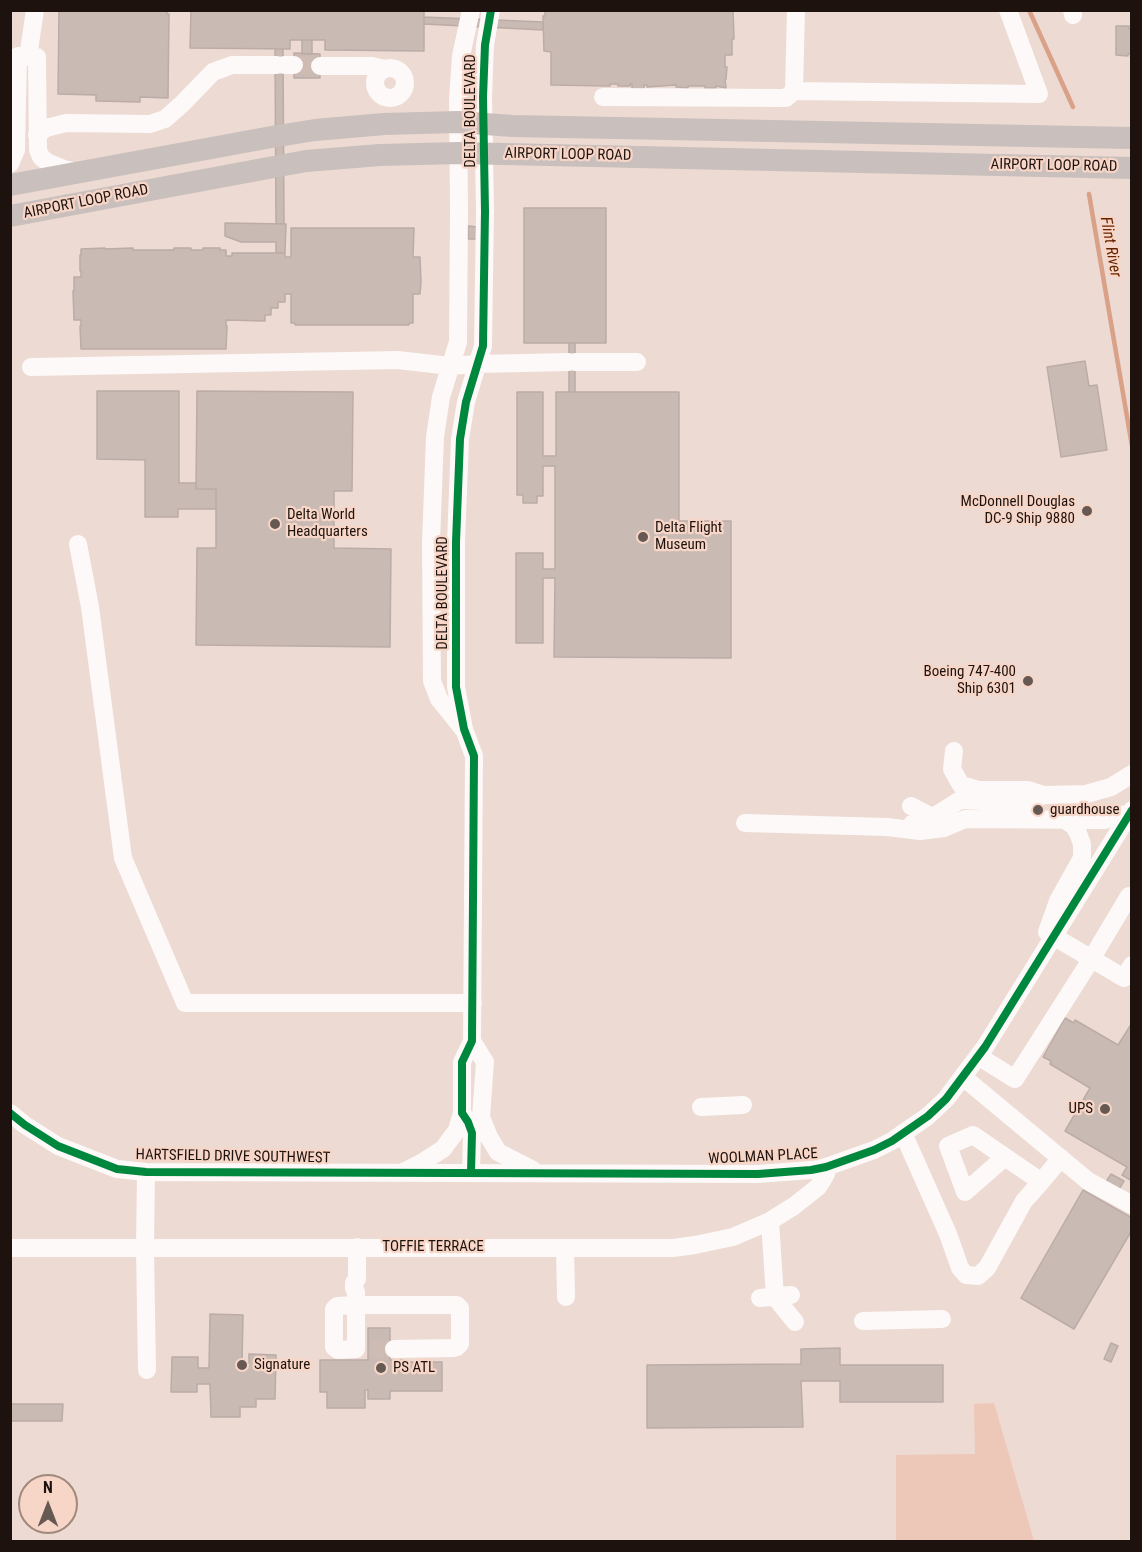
<!DOCTYPE html>
<html>
<head>
<meta charset="utf-8">
<style>
  body { margin:0 }
  #map { position:relative; width:1142px; height:1552px; overflow:hidden; background:#eddad2; font-family:"Roboto Condensed",sans-serif }
  canvas { display:block }
  .frame { position:absolute; inset:0; border:12px solid #1d120d; pointer-events:none }
  .north { position:absolute; left:18px; top:1474px; width:60px; height:60px; box-sizing:border-box; background:#f8d6c7; border:2px solid #a0887d; border-radius:50%; rotate:0deg; font-size:16px; font-weight:700; line-height:24px; text-align:center; color:#1d120d }
  .north::after { content:''; display:block; margin:auto; width:21px; height:27px; background:#665852; clip-path:polygon(50% 0,100% 100%,50% 72%,0 100%) }
</style>
</head>
<body>
<div id="map">
<canvas width="1142" height="1552"></canvas>
<div class="frame"></div>
<div class="north">N</div>
</div>
<script>
const c = document.querySelector('canvas').getContext('2d');
c.lineJoin = 'round';
function fill(path, color) { c.fillStyle = color; c.fill(path, 'evenodd'); }
const shape = rows => new Path2D(rows.map(r => 'M' + r).join(''));
function stroke(path, color, width, dash) { c.strokeStyle = color; c.lineWidth = width; c.lineCap = dash ? 'butt' : 'round'; c.setLineDash(dash || []); c.stroke(path); }
function label(font, color, halo, rows, align = 'center') {
  c.font = font + ' "Roboto Condensed",sans-serif'; c.lineWidth = 4.5; c.setLineDash([]); c.textBaseline = 'middle'; c.strokeStyle = halo; c.fillStyle = color; for (const [text, x, y, turn = 0] of rows) {
    c.save(); c.translate(x, y); c.rotate((+turn || 0) * Math.PI / 180); c.textAlign = isNaN(turn) ? turn : align; if (halo) c.strokeText(text, 0, 0); c.fillText(text, 0, 0); c.restore();
  }
}
const green = shape([
  [994,1403,1034,1541,896,1541,896,1455,975,1454,974,1404]
]);
const stream = shape([
  [1029,10,1073,107],
  [1089,194,1132,446]
]);
const building = shape([
  [59,10,167,10,167,14,169,14,168,98,140,97,140,102,96,101,96,95,58,94,59,10],
  [191,10,424,10,424,51,325,50,325,40,290,40,290,49,190,48,191,10],
  [545,10,733,10,734,39,732,39,732,55,725,55,725,67,727,67,726,79,725,79,726,88,716,86,716,88,705,88,705,86,688,86,688,88,676,87,676,85,647,87,647,85,644,85,644,92,632,91,632,84,630,84,630,86,618,86,618,84,610,84,610,86,551,85,551,52,544,51,543,16,545,16,545,10],
  [424,17,543,22,543,30,424,24,424,17],
  [1116,26,1129,26,1129,29,1132,29,1132,54,1128,54,1128,56,1116,55,1116,26],
  [302,40,312,40,312,54,302,54,302,40],
  [275,49,283,49,284,224,276,224,275,49],
  [294,53,320,54,320,78,294,78,294,53],
  [524,208,606,208,606,343,524,343,524,208],
  [225,223,286,224,285,253,276,253,276,242,241,242,225,236,225,223],
  [468,226,478,227,478,239,468,239,468,226],
  [291,228,414,228,413,257,420,257,421,282,420,294,413,294,413,323,409,323,409,325,295,325,295,323,291,323,291,294,285,294,285,302,278,302,278,308,271,308,271,315,265,315,265,321,226,320,226,326,227,326,226,349,81,349,80,326,81,326,81,320,74,320,73,291,74,291,74,277,81,277,81,271,80,271,80,255,81,255,81,249,105,248,105,249,133,248,133,250,174,250,174,248,191,248,191,250,203,250,203,248,220,248,220,250,226,250,226,256,232,256,232,253,285,253,285,257,291,257,291,228],
  [569,343,575,343,575,392,569,392,569,343],
  [1085,361,1089,386,1097,385,1107,450,1061,457,1047,367,1085,361],
  [97,391,179,391,179,483,196,483,196,489,216,489,216,509,178,509,178,517,145,517,145,460,97,459,97,391],
  [197,391,353,392,352,491,334,491,334,548,391,549,390,647,196,645,197,548,216,548,216,489,196,489,197,391],
  [517,392,543,392,543,456,556,456,556,392,679,392,679,521,731,521,731,658,554,657,555,578,543,578,543,643,516,643,516,553,543,553,543,569,555,569,555,466,543,466,543,496,537,496,537,503,523,503,523,495,517,495,517,392],
  [1065,1018,1074,1023,1075,1020,1118,1045,1132,1023,1132,1181,1122,1175,1127,1167,1065,1131,1090,1088,1050,1064,1051,1061,1043,1057,1065,1018],
  [1111,1174,1124,1181,1118,1191,1106,1182,1111,1174],
  [1083,1190,1132,1218,1132,1230,1074,1329,1021,1298,1083,1190],
  [210,1314,243,1315,242,1363,249,1363,249,1354,276,1355,275,1399,256,1399,256,1407,240,1407,240,1417,211,1417,210,1384,197,1384,197,1392,171,1392,172,1357,198,1357,198,1368,209,1368,210,1314],
  [368,1328,390,1328,390,1360,405,1360,405,1362,442,1362,442,1391,390,1391,390,1399,368,1399,368,1390,365,1390,365,1408,327,1408,327,1392,320,1392,320,1360,368,1360,368,1328],
  [1111,1343,1118,1346,1111,1362,1104,1359,1111,1343],
  [840,1348,840,1365,943,1365,943,1402,840,1402,840,1381,801,1381,803,1427,647,1428,647,1365,801,1364,801,1349,840,1348],
  [10,1404,63,1404,62,1421,10,1421,10,1404]
]);
const minorTunnel = shape([
  [294,65,320,66],
  [371,1349,394,1349]
]);
const minor = shape([
  [1072,10,1073,15],
  [28,57,35,10],
  [284,65,294,65],
  [320,66,372,66,385,69],
  '375 83a15 15 0 1 1 30 0a15 15 0 1 1-30 0Z',
  [794,91,796,10],
  [603,97,786,98,794,91,1039,94,1008,10],
  [37,135,46,128,66,123,150,124,165,119,182,104,213,72,232,65,277,65],
  [10,164,16,150,18,56,37,57,38,150,41,157,47,162,64,169,77,172],
  [575,362,637,362],
  [31,367,398,360,450,366,477,364,569,362],
  [78,544,90,607,123,858,185,1003,473,1003],
  [463,729,439,699,432,681,431,542,435,437,441,397,458,342,459,211,458,99,461,56,471,10],
  [954,751,952,769,961,785,978,790,1028,790,1044,795,1086,794,1111,787,1132,774],
  [911,806,942,822],
  [745,823,887,827,920,831,944,828,965,819,1104,820,1130,813],
  [912,824,925,822,960,800,1023,803,1044,795],
  [1047,932,1058,901,1082,858,1082,844,1078,833,1074,826,1065,820],
  [1053,936,1124,978,1132,965],
  [978,1056,1015,1079,1092,958,1129,896],
  [963,1077,1088,1181,1132,1205],
  [701,1107,743,1105],
  [10,1113,25,1125,58,1146,117,1169,146,1172,758,1174,811,1170,826,1167,874,1150,892,1141,928,1116,946,1099,985,1047,1132,810],
  [481,1117,489,1137,498,1152,533,1170],
  [472,1133,481,1117,485,1062,472,1041],
  [903,1133,948,1234,960,1268,966,1275,978,1276,987,1268,1024,1201,1041,1182],
  [1005,1157,965,1192,948,1146,973,1135,1005,1157,1040,1181,1041,1182,1061,1158],
  [405,1171,421,1163,443,1149,457,1130,462,1113],
  [146,1172,145,1248,147,1370],
  [471,1173,472,1133,468,1122,462,1113,462,1062,472,1041,474,756,464,729,456,687,456,542,460,439,466,402,483,346,485,211,483,97,485,45,491,10],
  [770,1221,775,1297,795,1322],
  [357,1247,357,1279,354,1283,354,1288,356,1292,356,1349,338,1350,334,1347,334,1309,337,1306,356,1305,457,1305,460,1308,460,1344,457,1347,453,1348,394,1349],
  [10,1248,673,1248,695,1245,733,1237,770,1221,794,1206,818,1187,826,1174,826,1167],
  [565,1248,566,1297],
  [760,1298,791,1295],
  [863,1321,942,1319]
]);
const major = shape([
  [284,135,315,130,384,124,458,122,513,126,1132,138],
  [10,185,277,136],
  [10,216,306,161,380,155,459,153,1132,168]
]);
const cycleway = shape([
  [10,1113,25,1125,58,1146,117,1169,146,1172,758,1174,811,1170,826,1167,874,1150,892,1141,928,1116,946,1099,985,1047,1132,810],
  [471,1173,472,1133,468,1122,462,1113,462,1062,472,1041,474,756,464,729,456,687,456,542,460,439,466,402,483,346,485,211,483,97,485,45,491,10]
]);
const markers = [
  [1087,511,6,"#665852"],
  [275,524,6,"#665852"],
  [643,537,6,"#665852"],
  [1028,681,6,"#665852"],
  [1038,810,6,"#665852"],
  [1105,1109,6,"#665852"],
  [242,1365,6,"#665852"],
  [381,1368,6,"#665852"]
];
const streetNames = [
  ["DELTA BOULEVARD",471,111,-90],
  ["AIRPORT LOOP ROAD",568,155,1],
  ["AIRPORT LOOP ROAD",1054,166,1],
  ["AIRPORT LOOP ROAD",86,202,-11],
  ["DELTA BOULEVARD",443,593,-90],
  ["HARTSFIELD DRIVE SOUTHWEST",233,1157,1],
  ["WOOLMAN PLACE",763,1157,-3],
  ["TOFFIE TERRACE",433,1247]
];
const poiNames = [
  ["McDonnell Douglas",1075,502,"right"],
  ["DC-9 Ship 9880",1075,519,"right"],
  ["Delta World",287,515],
  ["Headquarters",287,532],
  ["Delta Flight",655,528],
  ["Museum",655,545],
  ["Boeing 747-400",1016,672,"right"],
  ["Ship 6301",1016,689,"right"],
  ["guardhouse",1050,810],
  ["UPS",1093,1109,"right"],
  ["Signature",254,1365],
  ["PS ATL",393,1368]
];
const waterNames = [
  ["Flint River",1110,247,80]
];
fill(green, '#edc7b7');
stroke(stream, '#d9a187', 4.5);
fill(building, '#c9bab4');
stroke(building, '#bbaca7', 1.5);
stroke(minorTunnel, '#cebcb4', 18, [18, 9]);
stroke(minor, '#fcf9f8', 18);
stroke(major, '#c9bfbc', 22);
stroke(cycleway, '#00873e', 8);
for (const [x, y, r, color] of markers) { const dot = new Path2D(); dot.arc(x, y, r, 0, 2 * Math.PI); c.fillStyle = color; c.fill(dot); stroke(dot, '#f8d6c7', 2); }
label('15px', '#1d120d', '#f8d6c7', streetNames);
label('15px', '#1d120d', '#f8d6c7', poiNames, 'left');
label('italic 16px', '#652400', '#f8d6c7', waterNames);
</script>
</body>
</html>
